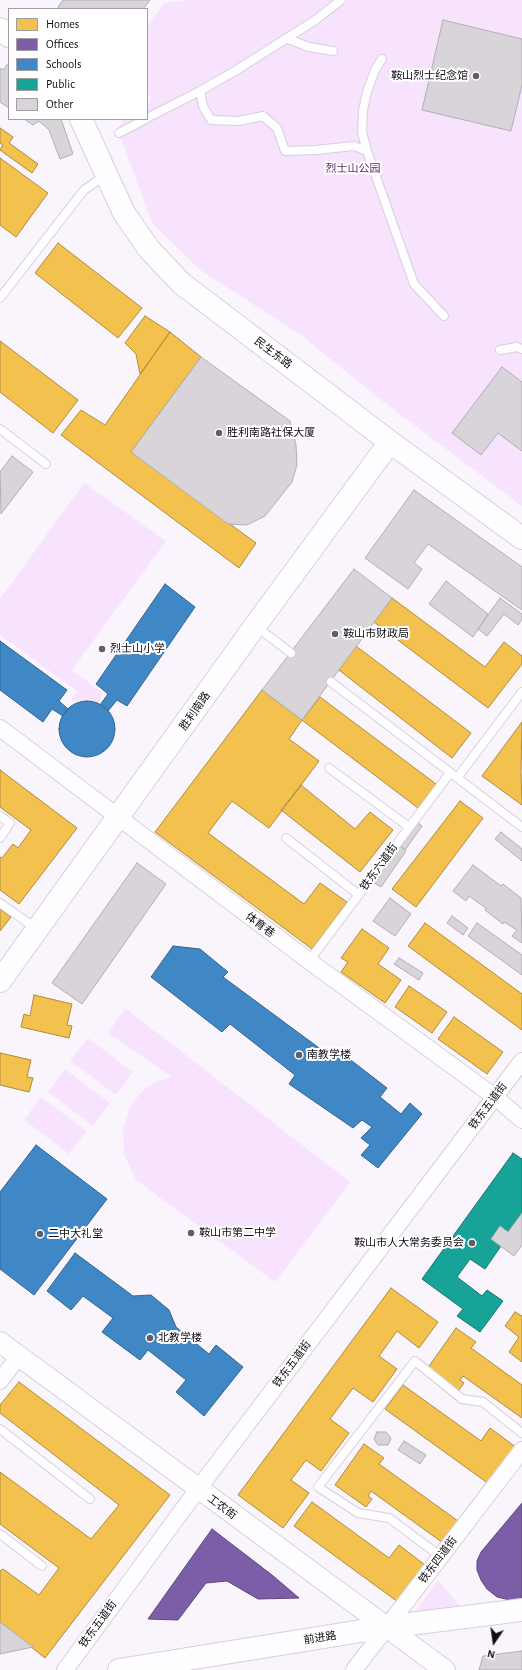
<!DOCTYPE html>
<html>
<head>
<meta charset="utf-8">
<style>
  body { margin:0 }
  #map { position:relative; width:522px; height:1670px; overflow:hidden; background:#faf4fc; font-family:"Alegreya Sans",sans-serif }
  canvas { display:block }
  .legend { position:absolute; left:8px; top:8px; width:140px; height:112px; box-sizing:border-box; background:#fff; border:1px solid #a09ea1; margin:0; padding:5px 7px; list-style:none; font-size:12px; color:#120d13 }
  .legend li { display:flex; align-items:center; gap:8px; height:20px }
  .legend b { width:20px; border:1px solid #a09ea1 }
  .north { position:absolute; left:474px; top:1622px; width:40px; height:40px; -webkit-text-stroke:3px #fff; paint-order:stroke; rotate:193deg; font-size:11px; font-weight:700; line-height:16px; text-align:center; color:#120d13 }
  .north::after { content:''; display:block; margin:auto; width:14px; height:18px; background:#120d13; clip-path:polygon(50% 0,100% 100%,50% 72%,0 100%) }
</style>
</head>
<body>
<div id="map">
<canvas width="522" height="1670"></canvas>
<ul class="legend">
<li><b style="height:11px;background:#f2c14e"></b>Homes</li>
<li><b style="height:11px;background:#7b5ea7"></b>Offices</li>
<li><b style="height:11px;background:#3f88c5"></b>Schools</li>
<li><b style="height:11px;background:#17a398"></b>Public</li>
<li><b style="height:11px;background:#d8d4da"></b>Other</li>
</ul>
<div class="north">N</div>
</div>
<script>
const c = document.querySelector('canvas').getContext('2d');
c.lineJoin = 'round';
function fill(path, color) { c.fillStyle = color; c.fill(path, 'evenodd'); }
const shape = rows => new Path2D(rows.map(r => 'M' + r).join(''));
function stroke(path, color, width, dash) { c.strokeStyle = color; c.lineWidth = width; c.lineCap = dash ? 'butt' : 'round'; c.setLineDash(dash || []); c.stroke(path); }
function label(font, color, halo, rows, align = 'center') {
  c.font = font + ' "Alegreya Sans","Noto Sans SC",sans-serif'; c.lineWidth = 4; c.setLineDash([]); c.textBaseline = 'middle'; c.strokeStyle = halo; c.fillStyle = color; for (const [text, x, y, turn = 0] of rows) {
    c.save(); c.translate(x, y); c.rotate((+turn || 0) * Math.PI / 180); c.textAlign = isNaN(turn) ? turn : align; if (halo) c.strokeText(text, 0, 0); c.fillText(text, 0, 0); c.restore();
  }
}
const green = shape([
  [189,0,522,0,522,506,381,400,302,336,199,269,152,223,119,133,121,121,124,119,147,119,147,103,151,100,147,91,147,26,164,3],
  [84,483,166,541,72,670,103,693,99,702,71,701,77,691,0,635,0,599],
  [125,1008,350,1182,275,1282,136,1180,124,1154,123,1130,130,1107,142,1091,155,1082,172,1077,108,1033],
  [88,1038,133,1072,116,1095,70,1061],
  [65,1069,110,1103,93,1126,48,1092],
  [41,1097,87,1131,69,1154,24,1120],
  [438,1580,461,1607,416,1611]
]);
const homes = shape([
  [0,128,13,137,9,143,38,164,32,173,0,150,3,145,0,143,0,128],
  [0,158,48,193,16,237,0,225,0,158],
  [58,243,142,308,118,338,35,273,58,243],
  [145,316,170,332,140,374,136,354,125,343,145,316],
  [170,332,201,357,131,452,256,543,239,568,61,435,81,410,105,425,170,332],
  [0,341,78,400,53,433,0,392,0,341],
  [392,598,485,667,504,642,522,656,522,664,488,708,374,622,392,598],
  [356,646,471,733,452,758,339,670,356,646],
  [262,690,302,720,289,739,319,761,269,828,232,801,208,833,304,904,320,883,347,902,312,949,155,832,262,690],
  [320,697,436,784,418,808,302,720,320,697],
  [522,722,521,772,522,805,482,776,522,722],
  [0,770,77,828,19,904,0,890,0,857,2,858,13,844,18,848,31,830,0,807,0,770],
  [301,785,355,829,370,812,393,830,360,872,281,810,301,785],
  [460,801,483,818,416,907,392,889,460,801],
  [0,909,11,917,0,931,0,909],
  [425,923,522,994,522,1030,408,946,425,923],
  [362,929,389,948,378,964,401,980,385,1003,341,972,348,962,341,958,362,929],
  [409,986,447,1012,432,1033,395,1007,409,986],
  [34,995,72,1004,67,1025,72,1026,69,1038,21,1027,24,1014,30,1016,34,995],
  [454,1017,503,1052,487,1074,438,1039,454,1017],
  [0,1053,31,1060,27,1077,33,1078,29,1092,0,1085,0,1053],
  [391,1288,438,1322,419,1348,397,1331,379,1356,397,1369,373,1402,353,1388,330,1419,349,1433,321,1471,306,1460,291,1480,309,1493,283,1528,238,1495,391,1288],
  [515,1312,522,1316,522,1362,509,1352,519,1337,505,1326,515,1312],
  [456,1328,476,1342,471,1348,522,1385,522,1418,463,1376,460,1380,464,1383,458,1391,427,1369,456,1328],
  [19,1382,170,1495,45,1658,0,1622,0,1571,3,1569,39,1595,59,1568,0,1524,0,1472,91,1539,119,1505,0,1413,0,1405,19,1382],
  [403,1385,481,1441,490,1428,517,1448,489,1484,385,1409,403,1385],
  [364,1444,384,1458,379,1464,458,1521,443,1543,371,1491,368,1496,372,1499,366,1507,335,1485,364,1444],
  [312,1502,389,1558,399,1545,425,1565,398,1602,294,1526,312,1502]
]);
const offices = shape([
  [522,1503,522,1601,518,1602,497,1597,487,1589,481,1580,477,1570,477,1561,481,1552,522,1503],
  [212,1529,272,1575,299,1598,258,1599,227,1581,206,1583,178,1620,148,1619,212,1529]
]);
const schools = shape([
  [165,584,195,607,127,706,117,700,108,711,100,705,108,694,96,684,165,584],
  [0,641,67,690,59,701,68,709,63,716,52,709,43,722,0,690,0,641],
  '59 729a28 28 0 1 1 56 0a28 28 0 1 1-56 0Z',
  [173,946,200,949,228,972,223,977,334,1059,339,1051,387,1088,380,1097,401,1114,410,1103,422,1114,378,1168,361,1155,370,1145,361,1138,372,1127,362,1120,353,1128,289,1084,295,1075,230,1024,222,1032,151,977,173,946],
  [36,1145,107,1199,34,1295,0,1269,0,1192,36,1145],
  [75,1253,133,1296,151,1295,169,1310,176,1327,209,1354,216,1345,243,1367,204,1416,176,1392,186,1380,148,1350,140,1360,102,1332,113,1318,83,1296,71,1310,47,1291,75,1253]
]);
const public = shape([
  [513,1153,522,1159,522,1213,508,1232,500,1226,491,1239,501,1246,485,1269,470,1259,457,1277,482,1296,487,1290,503,1301,480,1332,457,1316,463,1309,422,1279,513,1153]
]);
const building = shape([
  [63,0,150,0,143,9,60,9,58,7,63,0],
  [443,20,522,39,522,85,511,131,422,110,443,20],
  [7,65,9,66,9,108,0,102,0,68,3,70,7,65],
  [24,119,61,119,73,154,60,159,49,130,39,121,33,125,24,119],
  [201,357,290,421,296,445,297,465,292,482,265,516,247,525,228,524,131,452,201,357],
  [502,367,522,382,522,451,498,433,481,455,452,433,502,367],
  [12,456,33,472,1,514,0,472,12,456],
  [414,490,522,567,522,610,428,544,414,563,422,569,408,589,365,558,414,490],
  [354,569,392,598,302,720,262,690,354,569],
  [446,581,488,614,473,637,429,604,446,581],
  [500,598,522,614,522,619,518,625,504,614,487,636,478,629,500,598],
  [417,822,422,826,405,850,400,846,417,822],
  [501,832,522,849,522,861,495,839,501,832],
  [399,845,406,851,381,887,373,882,399,845],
  [137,863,166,884,82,1004,52,983,137,863],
  [473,865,501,886,503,884,521,898,522,943,512,936,517,930,504,922,503,924,485,910,486,908,469,896,466,901,453,891,473,865],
  [390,898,411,914,395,936,373,921,390,898],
  [452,916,468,928,463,935,447,923,452,916],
  [477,923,522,955,522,975,468,936,477,923],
  [399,958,423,973,419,980,394,964,399,958],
  [522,1213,522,1245,514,1256,491,1239,500,1226,508,1232,522,1213],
  [377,1432,386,1432,391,1438,388,1445,378,1445,374,1439,377,1432],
  [404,1441,426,1455,420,1464,398,1450,404,1441],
  [0,1622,33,1647,0,1654,0,1622],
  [522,1651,522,1670,479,1670,483,1656,522,1651]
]);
const service = shape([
  [288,39,309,47,333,51],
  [200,91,203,106,211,120,239,121,263,116,277,128,285,151,316,150,354,146,367,151,414,284,444,316],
  [147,118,200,91,235,71,314,21,341,0],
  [119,133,146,119],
  [367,151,362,132,363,110,367,92,375,70,382,59],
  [0,298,84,190,106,175],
  [500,350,517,347,522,349],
  [0,429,46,464],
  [257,627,291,653],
  [331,682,522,827],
  [329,768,409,827],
  [457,778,522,692],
  [0,816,10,823,0,838],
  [286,838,359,895],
  [0,903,37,929],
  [309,961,450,773],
  [0,1429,90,1499],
  [0,1534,42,1566],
  [440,1556,389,1518,358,1513,318,1487,415,1361,462,1399,483,1402,522,1433]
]);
const minor = shape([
  [0,728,309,961,495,1097,522,1120],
  [0,1381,19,1356],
  [65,1670,198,1489,522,1061],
  [354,1670,522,1450]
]);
const tertiary = shape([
  [0,1342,445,1670]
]);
const secondary = shape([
  [0,29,9,36],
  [81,119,124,213,149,249,181,283,390,442,522,538],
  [0,981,255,626,390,442],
  [119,1670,386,1627,522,1610]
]);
const markers = [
  [476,76,4,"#635e65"],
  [219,433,4,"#635e65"],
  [335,634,4,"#635e65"],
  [102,649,4,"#635e65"],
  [299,1055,4,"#635e65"],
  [191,1233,4,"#635e65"],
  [40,1234,4,"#635e65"],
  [472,1243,4,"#635e65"],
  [150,1338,4,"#635e65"]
];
const poiNames = [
  ["鞍山烈士纪念馆",468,76,"right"],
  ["胜利南路社保大厦",227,433],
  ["鞍山市财政局",343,634],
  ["烈士山小学",110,649],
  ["南教学楼",307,1055],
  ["鞍山市第二中学",199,1233],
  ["二中大礼堂",48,1234],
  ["鞍山市人大常务委员会",464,1243,"right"],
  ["北教学楼",158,1338]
];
const parkNames = [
  ["烈士山公园",353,169]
];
const streetNames = [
  ["民生东路",273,353,37],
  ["胜利南路",195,711,-55],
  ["铁东六道街",379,867,-54],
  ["体育巷",260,925,37],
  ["铁东五道街",488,1106,-53],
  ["铁东五道街",292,1364,-53],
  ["工农街",222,1507,36],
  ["铁东四道街",438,1560,-53],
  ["铁东五道街",98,1624,-54],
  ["前进路",320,1638,-9]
];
fill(green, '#f8e3fe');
fill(homes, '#f2c14e');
stroke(homes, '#af8b3c', 1);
fill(offices, '#7b5ea7');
stroke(offices, '#5c467b', 1);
fill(schools, '#3f88c5');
stroke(schools, '#326390', 1);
fill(public, '#17a398');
stroke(public, '#167670', 1);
fill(building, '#d8d4da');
stroke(building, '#b2aeb4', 1);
stroke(service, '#d6d1d7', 10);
stroke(minor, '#d6d1d7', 18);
stroke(tertiary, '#d6d1d7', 22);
stroke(secondary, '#d6d1d7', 24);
stroke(service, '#fefdff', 8);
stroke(minor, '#fefdff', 16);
stroke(tertiary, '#fefdff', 20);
stroke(secondary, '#fefdff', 22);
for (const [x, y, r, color] of markers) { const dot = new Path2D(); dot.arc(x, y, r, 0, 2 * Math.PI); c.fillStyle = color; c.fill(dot); stroke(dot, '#fff', 1.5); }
label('11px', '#120d13', '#fff', poiNames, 'left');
label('11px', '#5a2f64', '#fff', parkNames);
label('11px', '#120d13', '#fff', streetNames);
</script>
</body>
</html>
